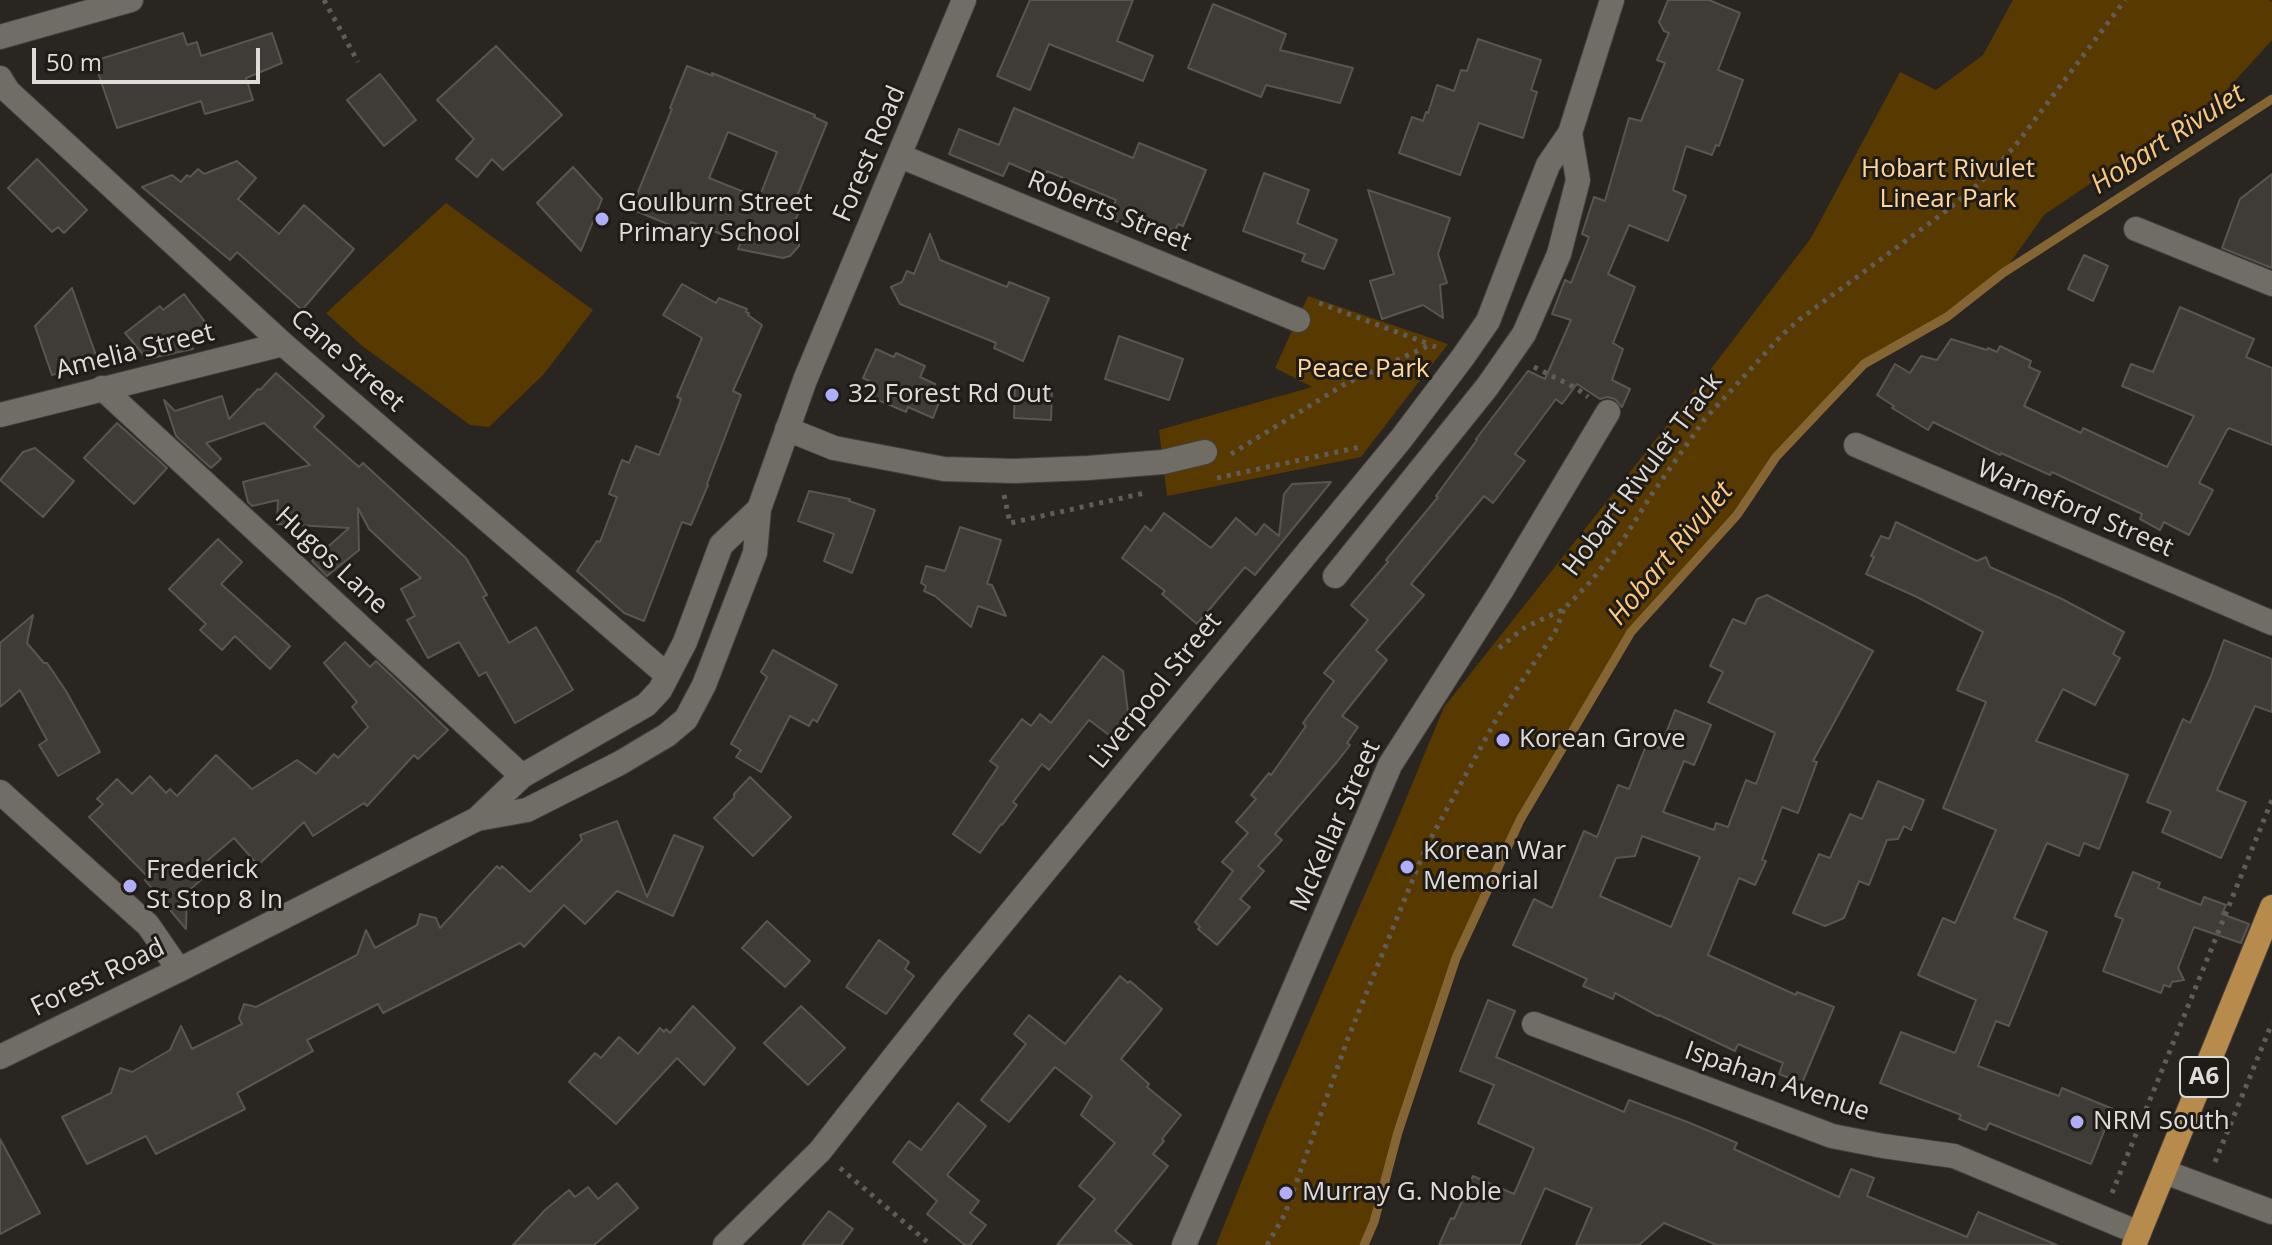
<!DOCTYPE html>
<html>
<head>
<meta charset="utf-8">
<style>
  body { margin:0 }
  #map { position:relative; width:2272px; height:1245px; overflow:hidden; background:#292520; font-family:"Open Sans",sans-serif }
  canvas { display:block }
  .scale { position:absolute; left:32px; top:48px; width:228px; height:36px; box-sizing:border-box; border:4px solid #dedbd8; border-top:0; padding-left:10px; font-size:24px; line-height:28px; white-space:nowrap; color:#dedbd8; -webkit-text-stroke:6px #1f1c17; paint-order:stroke }
</style>
</head>
<body>
<div id="map">
<canvas width="2272" height="1245"></canvas>
<div class="scale">50 m</div>
</div>
<script>
const c = document.querySelector('canvas').getContext('2d');
c.lineJoin = 'round';
function fill(path, color) { c.fillStyle = color; c.fill(path, 'evenodd'); }
const shape = rows => new Path2D(rows.map(r => 'M' + r).join(''));
function stroke(path, color, width, dash) { c.strokeStyle = color; c.lineWidth = width; c.lineCap = dash ? 'butt' : 'round'; c.setLineDash(dash || []); c.stroke(path); }
function label(font, color, halo, rows, align = 'center') {
  c.font = font + ' "Open Sans",sans-serif'; c.lineWidth = 6; c.setLineDash([]); c.textBaseline = 'middle'; c.strokeStyle = halo; c.fillStyle = color; for (const [text, x, y, turn = 0] of rows) {
    c.save(); c.translate(x, y); c.rotate((+turn || 0) * Math.PI / 180); c.textAlign = isNaN(turn) ? turn : align; if (halo) c.strokeText(text, 0, 0); c.fillText(text, 0, 0); c.restore();
  }
}
const green = shape([
  [2013,0,2269,0,2272,2,2272,40,2224,93,2044,215,2003,273,1947,317,1864,364,1776,457,1737,515,1631,632,1520,820,1456,958,1398,1132,1374,1222,1364,1245,1216,1245,1268,1116,1396,823,1444,707,1694,391,1811,238,1900,72,1936,90,1983,55],
  [446,203,593,310,544,374,489,427,470,425,361,345,326,313],
  [1308,296,1448,344,1361,457,1167,496,1159,430,1312,387,1275,368]
]);
const stream = shape([
  [1364,1245,1374,1222,1398,1132,1456,958,1520,820,1631,632,1737,515,1776,457,1864,364,1947,317,2003,273,2272,99]
]);
const building = shape([
  [1030,0,1133,0,1117,41,1153,56,1143,81,1049,44,1030,90,997,76,1030,0],
  [1668,0,1709,0,1740,13,1718,70,1743,80,1719,146,1716,145,1712,155,1686,146,1673,190,1686,196,1668,241,1629,225,1608,274,1635,287,1613,343,1623,349,1612,380,1630,389,1622,407,1615,399,1607,397,1600,399,1577,384,1562,404,1556,399,1515,454,1525,461,1493,503,1484,496,1411,584,1424,595,1376,650,1387,660,1342,716,1358,727,1347,743,1350,745,1337,762,1275,834,1282,840,1258,866,1264,871,1240,899,1250,907,1217,945,1198,929,1200,927,1195,922,1233,871,1222,862,1248,833,1236,822,1256,799,1251,795,1269,773,1271,775,1306,726,1303,723,1334,681,1324,673,1368,620,1351,605,1388,562,1386,560,1438,497,1436,496,1477,440,1476,439,1528,371,1545,379,1571,320,1552,314,1565,280,1571,283,1589,237,1582,234,1594,197,1605,201,1629,118,1641,121,1665,63,1657,60,1669,33,1664,31,1659,22,1668,0],
  [1213,4,1286,34,1280,50,1353,68,1340,103,1266,85,1261,97,1188,68,1213,4],
  [183,33,187,45,197,42,201,56,272,33,282,63,246,78,253,100,205,114,201,101,117,128,94,61,183,33],
  [1478,39,1541,60,1531,90,1537,92,1523,138,1479,123,1460,175,1399,153,1412,117,1423,121,1426,112,1428,113,1437,85,1454,91,1461,70,1467,71,1478,39],
  [496,46,562,115,503,170,492,159,477,177,456,159,474,139,437,100,496,46],
  [687,66,713,76,712,73,815,115,814,117,827,123,791,211,798,214,794,223,799,239,799,246,790,256,783,258,738,249,741,242,691,222,687,232,631,209,672,109,670,108,687,66],
  [728,132,777,152,759,198,709,178,728,132],
  [380,74,416,120,384,146,347,100,380,74],
  [1014,108,1133,158,1139,143,1206,170,1183,226,1178,224,1175,231,1146,219,1141,231,1108,218,1116,200,1047,171,1044,178,1009,163,1003,176,949,154,959,129,999,145,1014,108],
  [37,159,87,210,64,233,58,227,52,232,8,188,37,159],
  [237,161,256,178,238,199,279,234,304,205,354,249,302,310,237,252,230,260,142,187,172,175,181,182,187,175,190,177,198,169,204,174,237,161],
  [573,167,602,199,581,251,537,203,573,167],
  [1264,173,1309,190,1297,223,1337,240,1324,269,1302,261,1305,254,1243,231,1264,173],
  [2272,174,2272,268,2222,248,2240,199,2272,174],
  [1368,190,1450,218,1438,254,1447,283,1440,285,1443,318,1423,305,1382,319,1370,281,1394,274,1368,190],
  [930,234,940,260,1007,287,1009,282,1049,298,1023,361,994,348,996,343,900,304,891,287,902,282,907,271,914,274,930,234],
  [2084,255,2108,266,2093,301,2068,289,2084,255],
  [682,284,716,303,719,298,747,309,746,312,749,313,748,315,762,325,733,391,741,395,707,484,708,485,691,525,682,522,644,621,624,613,577,571,597,541,600,542,617,497,609,494,622,460,629,463,636,446,659,455,678,408,681,399,677,397,702,338,663,315,682,284],
  [72,288,98,361,52,375,35,326,72,288],
  [184,294,208,326,192,337,197,343,190,346,193,349,147,359,125,333,160,306,163,310,184,294],
  [2180,307,2254,339,2246,357,2272,368,2272,445,2229,428,2227,430,2199,483,2213,490,2189,535,2164,522,2160,530,2140,519,2142,514,2052,472,2050,475,2001,453,2000,455,1933,422,1928,430,1892,408,1894,406,1877,395,1895,364,1910,373,1921,356,1937,360,1951,339,1987,350,1988,348,1997,352,2000,346,2031,361,2029,367,2040,372,2024,406,2081,433,2083,428,2167,467,2194,416,2122,386,2131,364,2153,372,2180,307],
  [1119,336,1183,359,1169,400,1105,379,1119,336],
  [876,349,894,357,896,353,925,366,920,377,935,384,934,388,943,392,933,418,908,407,906,412,869,396,874,383,863,378,876,349],
  [276,373,324,416,314,427,359,467,363,463,466,558,487,595,483,597,509,643,536,627,573,690,515,723,486,672,479,676,459,642,428,658,407,620,415,616,401,589,421,578,369,529,358,508,359,550,327,576,312,561,349,528,277,524,278,500,252,506,248,502,243,482,310,465,264,423,206,443,221,459,211,468,176,436,164,400,175,411,222,396,229,419,258,389,260,390,276,373],
  [1015,388,1052,390,1051,420,1014,418,1015,388],
  [117,423,167,468,134,504,84,458,117,423],
  [35,448,74,481,43,517,0,480,23,452,35,448],
  [1331,482,1255,575,1245,567,1197,624,1162,594,1165,591,1122,558,1145,526,1151,531,1164,513,1211,548,1236,518,1256,535,1264,524,1279,536,1284,494,1292,484,1331,482],
  [809,491,850,499,849,501,875,510,852,573,824,561,834,534,798,521,809,491],
  [1896,522,1977,561,1986,557,1990,567,2062,599,2124,632,2113,654,2120,658,2095,705,2063,689,2036,741,2128,775,2099,849,2084,843,2079,856,2047,843,2014,918,2047,932,2009,1026,1996,1021,1978,1066,2059,1096,2062,1088,2113,1109,2091,1164,1989,1123,1986,1130,1959,1119,1961,1115,1880,1083,1901,1032,1955,1053,1976,1000,1918,975,1943,918,1955,923,1996,830,1943,808,1986,702,1957,690,1983,632,1917,597,1866,574,1874,557,1871,556,1881,536,1889,539,1896,522],
  [960,527,1001,540,987,584,992,585,1006,616,978,606,971,627,935,596,924,591,926,586,921,583,926,566,945,571,960,527],
  [218,539,242,562,221,584,290,646,270,669,235,636,222,650,200,630,206,624,169,589,218,539],
  [1767,595,1873,651,1813,761,1817,762,1798,813,1782,807,1762,860,1766,861,1755,885,1739,878,1708,955,1796,995,1797,992,1834,1007,1802,1083,1779,1074,1783,1063,1738,1044,1735,1051,1659,1015,1658,1016,1615,993,1613,999,1583,986,1587,979,1513,945,1534,899,1552,908,1584,831,1597,837,1618,785,1629,789,1647,743,1660,748,1675,710,1711,725,1694,765,1684,761,1663,812,1714,830,1716,823,1728,827,1746,780,1756,784,1775,733,1708,702,1723,672,1710,666,1733,619,1745,624,1757,599,1767,595],
  [1642,836,1700,857,1671,927,1600,896,1616,858,1635,856,1642,836],
  [33,615,27,643,44,663,47,663,66,691,100,752,58,776,39,745,47,740,20,690,0,707,0,643,33,615],
  [2224,640,2272,659,2272,712,2255,706,2217,790,2246,802,2221,858,2162,832,2171,811,2147,802,2183,719,2190,723,2211,676,2224,640],
  [345,642,370,667,376,661,448,730,418,759,414,755,367,806,364,803,313,836,304,822,258,865,234,838,194,872,201,880,187,892,186,929,145,880,148,877,89,817,103,804,97,799,117,779,132,794,150,776,166,793,170,789,177,796,216,755,252,789,297,760,316,774,334,754,338,758,368,727,352,707,357,702,324,663,345,642],
  [773,650,837,685,817,722,813,719,809,726,790,716,761,772,736,757,741,750,731,744,767,677,761,672,773,650],
  [1103,656,1123,671,1130,729,1124,737,1113,738,1089,720,1049,770,1042,764,1013,802,1017,805,1002,825,1001,824,980,853,953,834,998,767,990,761,1022,719,1031,726,1040,714,1051,723,1103,656],
  [750,777,791,817,753,856,714,818,734,798,734,794,750,777],
  [1878,781,1924,800,1911,830,1904,826,1898,839,1887,840,1869,885,1859,881,1844,918,1825,926,1793,913,1819,854,1830,858,1850,814,1862,819,1878,781],
  [617,821,647,897,674,835,703,847,673,916,617,891,585,924,564,905,524,947,520,943,383,1013,378,1004,307,1040,313,1051,237,1093,245,1109,156,1154,146,1136,87,1164,62,1117,111,1093,120,1068,132,1072,170,1050,181,1026,192,1049,242,1024,239,1018,244,1004,256,1007,357,955,366,930,375,948,417,925,420,914,436,918,440,928,497,866,500,869,502,866,530,892,582,840,580,835,617,821],
  [2133,872,2160,883,2158,888,2201,905,2204,897,2226,905,2222,914,2249,924,2241,943,2194,927,2178,968,2184,980,2172,982,2170,987,2164,985,2161,993,2103,971,2123,919,2115,916,2133,872],
  [767,921,810,961,785,987,742,948,767,921],
  [879,940,909,962,905,969,914,976,886,1014,846,987,879,940],
  [1120,976,1128,983,1130,981,1162,1009,1121,1059,1149,1084,1147,1087,1181,1115,1162,1139,1164,1141,1153,1154,1168,1166,1115,1231,1132,1245,1057,1245,1095,1199,1079,1186,1115,1143,1081,1115,1092,1096,1055,1067,1009,1122,981,1100,1026,1044,1014,1034,1029,1015,1065,1044,1120,976],
  [1488,1000,1515,1011,1496,1057,1556,1083,1624,1112,1629,1100,1690,1123,1737,1143,1734,1149,1839,1197,1851,1169,1874,1178,1867,1196,1967,1237,1978,1212,2057,1245,1717,1245,1664,1223,1639,1245,1576,1245,1592,1208,1545,1188,1520,1245,1439,1245,1451,1218,1454,1219,1473,1176,1514,1194,1534,1148,1478,1123,1494,1085,1460,1071,1488,1000],
  [693,1006,735,1048,704,1085,677,1058,616,1124,569,1082,595,1053,601,1058,619,1037,638,1054,660,1028,664,1032,666,1029,670,1033,693,1006],
  [801,1006,845,1048,808,1085,764,1043,801,1006],
  [958,1103,986,1126,947,1175,979,1201,970,1213,986,1225,970,1245,965,1245,927,1214,937,1201,893,1162,909,1141,921,1150,958,1103],
  [0,1139,40,1213,0,1234,0,1139],
  [617,1183,638,1208,594,1245,513,1245,545,1210,569,1190,575,1197,588,1187,598,1199,617,1183],
  [829,1211,853,1229,841,1245,802,1245,829,1211]
]);
const path = shape([
  [324,0,358,62],
  [1319,303,1429,344],
  [1534,367,1576,388,1588,397],
  [1231,454,1345,384,1430,345,1436,347],
  [1217,478,1360,447],
  [1004,495,1010,523,1145,493],
  [1499,648,1524,628,1564,609,1592,580,1623,540,1652,494,1704,420,1781,336,1800,319,1942,214,1973,189,2000,163,2018,142,2125,0],
  [2215,1162,2272,1023],
  [840,1168,931,1245],
  [2112,1193,2272,800],
  [1267,1245,1285,1214,1348,1038,1426,847,1497,718,1555,632,1564,609]
]);
const minor = shape([
  [0,37,131,0],
  [0,78,8,91,283,344,667,675],
  [900,156,1298,320],
  [2136,229,2272,284],
  [102,388,522,776],
  [0,415,283,344],
  [787,429,834,448,944,469,1014,471,1088,468,1163,462,1205,452],
  [1856,445,2272,623],
  [1335,576,1487,387,1524,334,1559,254,1578,180,1570,133],
  [0,792,148,925,179,970],
  [477,819,522,776,646,705,660,690,685,642,721,545,759,509],
  [1534,1024,1832,1136,1883,1146,1954,1156,2139,1233],
  [0,1057,179,970,477,819,527,810,620,763,667,735,686,719,704,685,755,553,759,509,805,380,964,0],
  [2165,1172,2272,1212],
  [725,1245,820,1151,951,985,1401,439,1463,357,1488,321,1548,165,1570,133,1612,0],
  [1184,1245,1390,765,1501,591,1608,412]
]);
const highway = shape([
  [2134,1245,2272,907]
]);
const markers = [
  [602,219,8,"#b0adfa"],
  [832,395,8,"#b0adfa"],
  [1503,740,8,"#b0adfa"],
  [1407,867,8,"#b0adfa"],
  [130,886,8,"#b0adfa"],
  [2077,1122,8,"#b0adfa"],
  [1286,1193,8,"#b0adfa"]
];
const shields = [
  [2204,1077,48]
];
const shieldNames = [
  ["A6",2204,1077]
];
const streetNames = [
  ["Forest Road",870,154,-67],
  ["Roberts Street",1109,212,22],
  ["Amelia Street",135,352,-14],
  ["Cane Street",347,361,41],
  ["Hobart Rivulet Track",1643,475,-53],
  ["Warneford Street",2075,509,23],
  ["Hugos Lane",331,561,43],
  ["Liverpool Street",1156,691,-51],
  ["McKellar Street",1336,826,-66],
  ["Forest Road",98,978,-26],
  ["Ispahan Avenue",1777,1082,19]
];
const parkNames = [
  ["Hobart Rivulet",1948,170],
  ["Linear Park",1948,200],
  ["Peace Park",1363,370]
];
const poiNames = [
  ["Goulburn Street",618,204],
  ["Primary School",618,234],
  ["32 Forest Rd Out",848,395],
  ["Korean Grove",1519,740],
  ["Korean War",1423,852],
  ["Memorial",1423,882],
  ["Frederick",146,871],
  ["St Stop 8 In",146,901],
  ["NRM South",2093,1122],
  ["Murray G. Noble",1302,1193]
];
const waterNames = [
  ["Hobart Rivulet",2168,140,-33],
  ["Hobart Rivulet",1671,554,-50]
];
fill(green, '#583900');
stroke(stream, '#866534', 9);
fill(building, '#3f3b36');
stroke(building, '#59554f', 2);
stroke(minor, '#433f3b', 26);
stroke(highway, '#433f3b', 26);
stroke(path, '#605c57', 5, [4, 6]);
stroke(minor, '#706c66', 24);
stroke(highway, '#b68b4c', 24);
for (const [x, y, r, color] of markers) { const dot = new Path2D(); dot.arc(x, y, r, 0, 2 * Math.PI); c.fillStyle = color; c.fill(dot); stroke(dot, '#1f1c17', 3); }
for (const [x, y, w] of shields) { const box = new Path2D(); box.roundRect(x - w / 2, y - 20, w, 40, 6); c.fillStyle = '#1f1c17'; c.fill(box); stroke(box, '#dedbd8', 2); }
label('bold 24px', '#dedbd8', null, shieldNames);
label('26px', '#dedbd8', '#1f1c17', streetNames);
label('26px', '#ffd59b', '#1f1c17', parkNames);
label('26px', '#dedbd8', '#1f1c17', poiNames, 'left');
label('italic 28px', '#fcc87e', '#1f1c17', waterNames);
</script>
</body>
</html>
